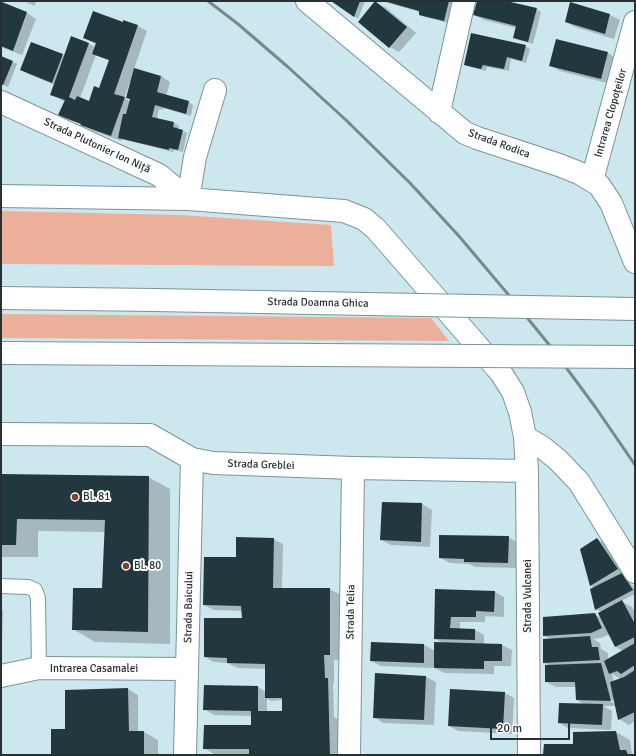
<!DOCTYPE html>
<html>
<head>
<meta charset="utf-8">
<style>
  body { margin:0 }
  #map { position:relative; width:636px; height:756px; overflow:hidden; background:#cde7ee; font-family:Signika,sans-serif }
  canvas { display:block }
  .frame { position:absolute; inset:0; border:2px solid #273134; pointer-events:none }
  .scale { position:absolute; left:490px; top:722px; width:80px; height:18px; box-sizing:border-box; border:2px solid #273134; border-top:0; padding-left:5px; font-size:12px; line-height:14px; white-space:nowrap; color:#273134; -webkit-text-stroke:3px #fff; paint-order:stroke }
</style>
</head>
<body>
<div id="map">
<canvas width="636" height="756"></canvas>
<div class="frame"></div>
<div class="scale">20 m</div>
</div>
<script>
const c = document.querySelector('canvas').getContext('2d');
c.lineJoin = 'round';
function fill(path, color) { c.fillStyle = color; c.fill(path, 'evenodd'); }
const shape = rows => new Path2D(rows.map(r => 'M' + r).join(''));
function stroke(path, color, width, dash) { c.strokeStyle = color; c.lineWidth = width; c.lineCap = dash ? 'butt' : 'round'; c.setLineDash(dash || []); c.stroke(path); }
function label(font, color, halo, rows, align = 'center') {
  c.font = font + ' Signika,sans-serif'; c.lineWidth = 4; c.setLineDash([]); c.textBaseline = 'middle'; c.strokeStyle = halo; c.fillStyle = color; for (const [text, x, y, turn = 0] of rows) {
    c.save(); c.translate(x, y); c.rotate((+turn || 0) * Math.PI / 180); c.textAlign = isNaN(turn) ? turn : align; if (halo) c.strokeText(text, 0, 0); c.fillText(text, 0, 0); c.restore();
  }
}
const green = shape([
  [1,211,180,215,331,225,334,266,1,264],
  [1,314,431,318,449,341,1,338]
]);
const shadow = shape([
  [23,1,36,1,35,6],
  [333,1,365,1,358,19],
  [381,1,452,1,454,2,449,23,424,17,420,14,420,12],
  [478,1,502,1,536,9,541,12,533,44,519,40,514,38,516,28,484,20,474,15],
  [375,2,385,7,416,33,399,52,390,47],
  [571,3,610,15,620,20,614,39,575,27,566,22],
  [3,4,27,13,36,19,22,55,1,47,1,8],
  [124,21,138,26,147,31,134,69,161,76,170,82,166,96,189,102,193,105,191,116,163,108,163,110,159,109,157,119,174,123,179,126,178,129,187,133,183,152,174,150,173,152,122,139,121,141,91,130,82,124,64,118,60,115,65,102,51,94,55,85,31,75,21,70,62,55,65,57,89,44,95,47,96,44,84,38,123,23],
  [96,55,110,61,100,89,90,102,80,98],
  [130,82,131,82,130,101,124,98],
  [525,46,530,49,526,63,511,59,509,71,487,67,486,71,470,67,465,65],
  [608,53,617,59,611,84,560,71,550,65],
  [1,57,17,64,8,87,1,84],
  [1,475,148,477,170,489,170,644,95,642,73,629,103,589,105,532,38,531,38,557,1,557],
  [382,503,422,504,432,510,430,547,391,545,381,540],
  [508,537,518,543,517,568,475,567,469,564,450,563,440,558],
  [273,539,283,544,282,589,329,589,339,594,340,660,334,660,334,683,333,683,334,717,339,720,339,755,214,754,204,748,252,726,252,716,214,715,204,709,258,687,266,692,266,669,238,668,227,663,214,662,205,657,243,619,242,611,214,610,204,605,237,558],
  [267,699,271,701,283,700,283,712,267,712],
  [597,539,607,545,635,590,635,594,621,601,632,607,635,612,635,721,629,725,619,719,616,706,603,706,612,711,611,730,568,728,559,723,585,705,577,700,576,687,556,687,546,682,549,665,544,663,551,639,544,636,595,614,601,618,602,612,595,609,595,588,590,586],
  [610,634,616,647,623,651,608,659,608,653,601,649,600,643,593,639,601,638],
  [612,674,621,679,614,682],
  [607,697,616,702,616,704,606,699],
  [436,590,495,592,504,597,504,617,485,616,485,622,460,622,460,629,475,630,484,635,484,644,502,645,512,650,511,666,494,666,494,674,444,673,433,667,433,668,381,666,371,661,424,645,435,651,444,644,435,639],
  [1,609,3,610,1,679],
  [376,675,426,677,436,682,434,725,383,723,374,717],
  [128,689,138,695,138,732,144,732,158,740,158,755,52,755,69,731],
  [505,693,514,698,512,734,458,731,449,726],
  [616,732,630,740,632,754,634,755,544,755]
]);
const building = shape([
  [331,1,360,1,354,17],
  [375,1,407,27,389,48,358,22],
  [384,1,449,1,444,21,419,15,419,11],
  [477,1,506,1,537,8,528,42,513,38,516,26,473,15],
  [2,2,27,12,13,51,1,46],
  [570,2,610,14,605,34,565,22],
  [93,11,123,22,123,20,138,25,114,94,125,97,111,136,80,125,81,124,58,115,65,100,50,95,71,36,89,43,69,97,75,100,77,96,89,101,94,86,99,88,109,60,92,54,96,43,83,38],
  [471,33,526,45,522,61,507,57,504,69,483,65,481,69,464,65],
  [556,39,608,52,601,79,549,66],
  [31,42,63,54,52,83,20,70],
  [1,56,13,61,3,85,1,84],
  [134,68,161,76,157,92,189,101,186,114,155,105,152,117,174,122,173,127,183,130,178,150,169,148,169,150,118,138,123,114,126,114,130,99,126,98],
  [1,474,149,476,148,632,72,630,73,588,102,588,105,520,17,519,16,545,1,545],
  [382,502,422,503,421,542,380,540],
  [439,535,509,536,508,563,464,562,464,559,439,558],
  [236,537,274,538,273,588,330,588,330,655,324,655,325,678,328,678,330,755,249,755,249,749,203,749,204,725,251,725,251,711,203,710,204,685,258,686,258,711,282,711,282,698,265,698,265,664,227,663,227,658,204,657,204,618,242,618,241,606,203,605,204,557,236,557],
  [597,538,618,569,590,586,580,549],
  [622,573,633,590,595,610,590,589],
  [435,589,495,591,494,612,476,611,476,617,451,617,450,628,475,629,475,640,434,639],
  [622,600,635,624,635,637,615,647,598,613],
  [595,613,602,628,591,633,543,636,543,617],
  [590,636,592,647,598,647,600,660,543,663,543,639],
  [371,642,424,644,424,663,370,661],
  [434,642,502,644,502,661,484,661,484,669,434,668],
  [635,643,635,665,621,674,617,671,609,674,604,661],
  [601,663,611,701,576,700,575,682,545,682,545,665],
  [635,670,635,712,618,720,610,682,624,677],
  [375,673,426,676,424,720,373,718],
  [128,688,129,731,144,731,144,755,51,755,51,729,65,729,65,690],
  [450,689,505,692,503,729,448,726],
  [559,703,603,704,602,725,558,723],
  [616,731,620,750,626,750,628,755,543,755,544,744,573,744,573,732]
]);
const lane = shape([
  [1,586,28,587,35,590,38,598,39,668]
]);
const street = shape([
  [307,1,465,133,477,138,559,165,579,173,599,185,611,203,635,262],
  [1,102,159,175,188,199,195,157,215,90],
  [439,112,464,1],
  [592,180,635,22],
  [1,196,188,199,344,211,364,219,376,229,501,373,513,392,520,412,525,437,527,471,529,755],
  [1,434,150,435,192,459,213,463,353,468,527,471],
  [525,437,542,447,558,460,579,482,635,572],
  [1,676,39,668,187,669],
  [185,755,192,459],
  [349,755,353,468]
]);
const rail = shape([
  [208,1,238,24,288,67,347,121,410,183,458,235,507,293,551,347,596,408,635,465]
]);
const secondaryBridge = shape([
  [1,298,154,300,635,309],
  [1,353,635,357]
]);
const markers = [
  [75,497,4,"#873e21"],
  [126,566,4,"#873e21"]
];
const streetNames = [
  ["Intrarea Clopoțeilor",611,113,-74],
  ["Strada Rodica",499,144,20],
  ["Strada Plutonier Ion Niță",97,146,25],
  ["Strada Doamna Ghica",318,303,1],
  ["Strada Greblei",261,465,2],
  ["Strada Vulcanei",528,596,-90],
  ["Strada Baicului",189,607,-89],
  ["Strada Telia",351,612,-89],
  ["Intrarea Casamalei",94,669]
];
const poiNames = [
  ["Bl. 81",83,497],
  ["Bl. 80",134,566]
];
fill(green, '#ecaf99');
fill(shadow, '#0003');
fill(building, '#23383e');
stroke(lane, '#7b939a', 16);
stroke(street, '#7b939a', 24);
stroke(lane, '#fff', 14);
stroke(street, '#fff', 22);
stroke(rail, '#77898d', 3);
stroke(secondaryBridge, '#7b939a', 24, []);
stroke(secondaryBridge, '#fff', 22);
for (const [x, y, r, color] of markers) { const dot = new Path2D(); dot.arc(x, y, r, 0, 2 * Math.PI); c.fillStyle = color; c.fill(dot); stroke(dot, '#fff', 1.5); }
label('11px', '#273134', '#fff', streetNames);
label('11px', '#273134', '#fff', poiNames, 'left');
</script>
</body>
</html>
